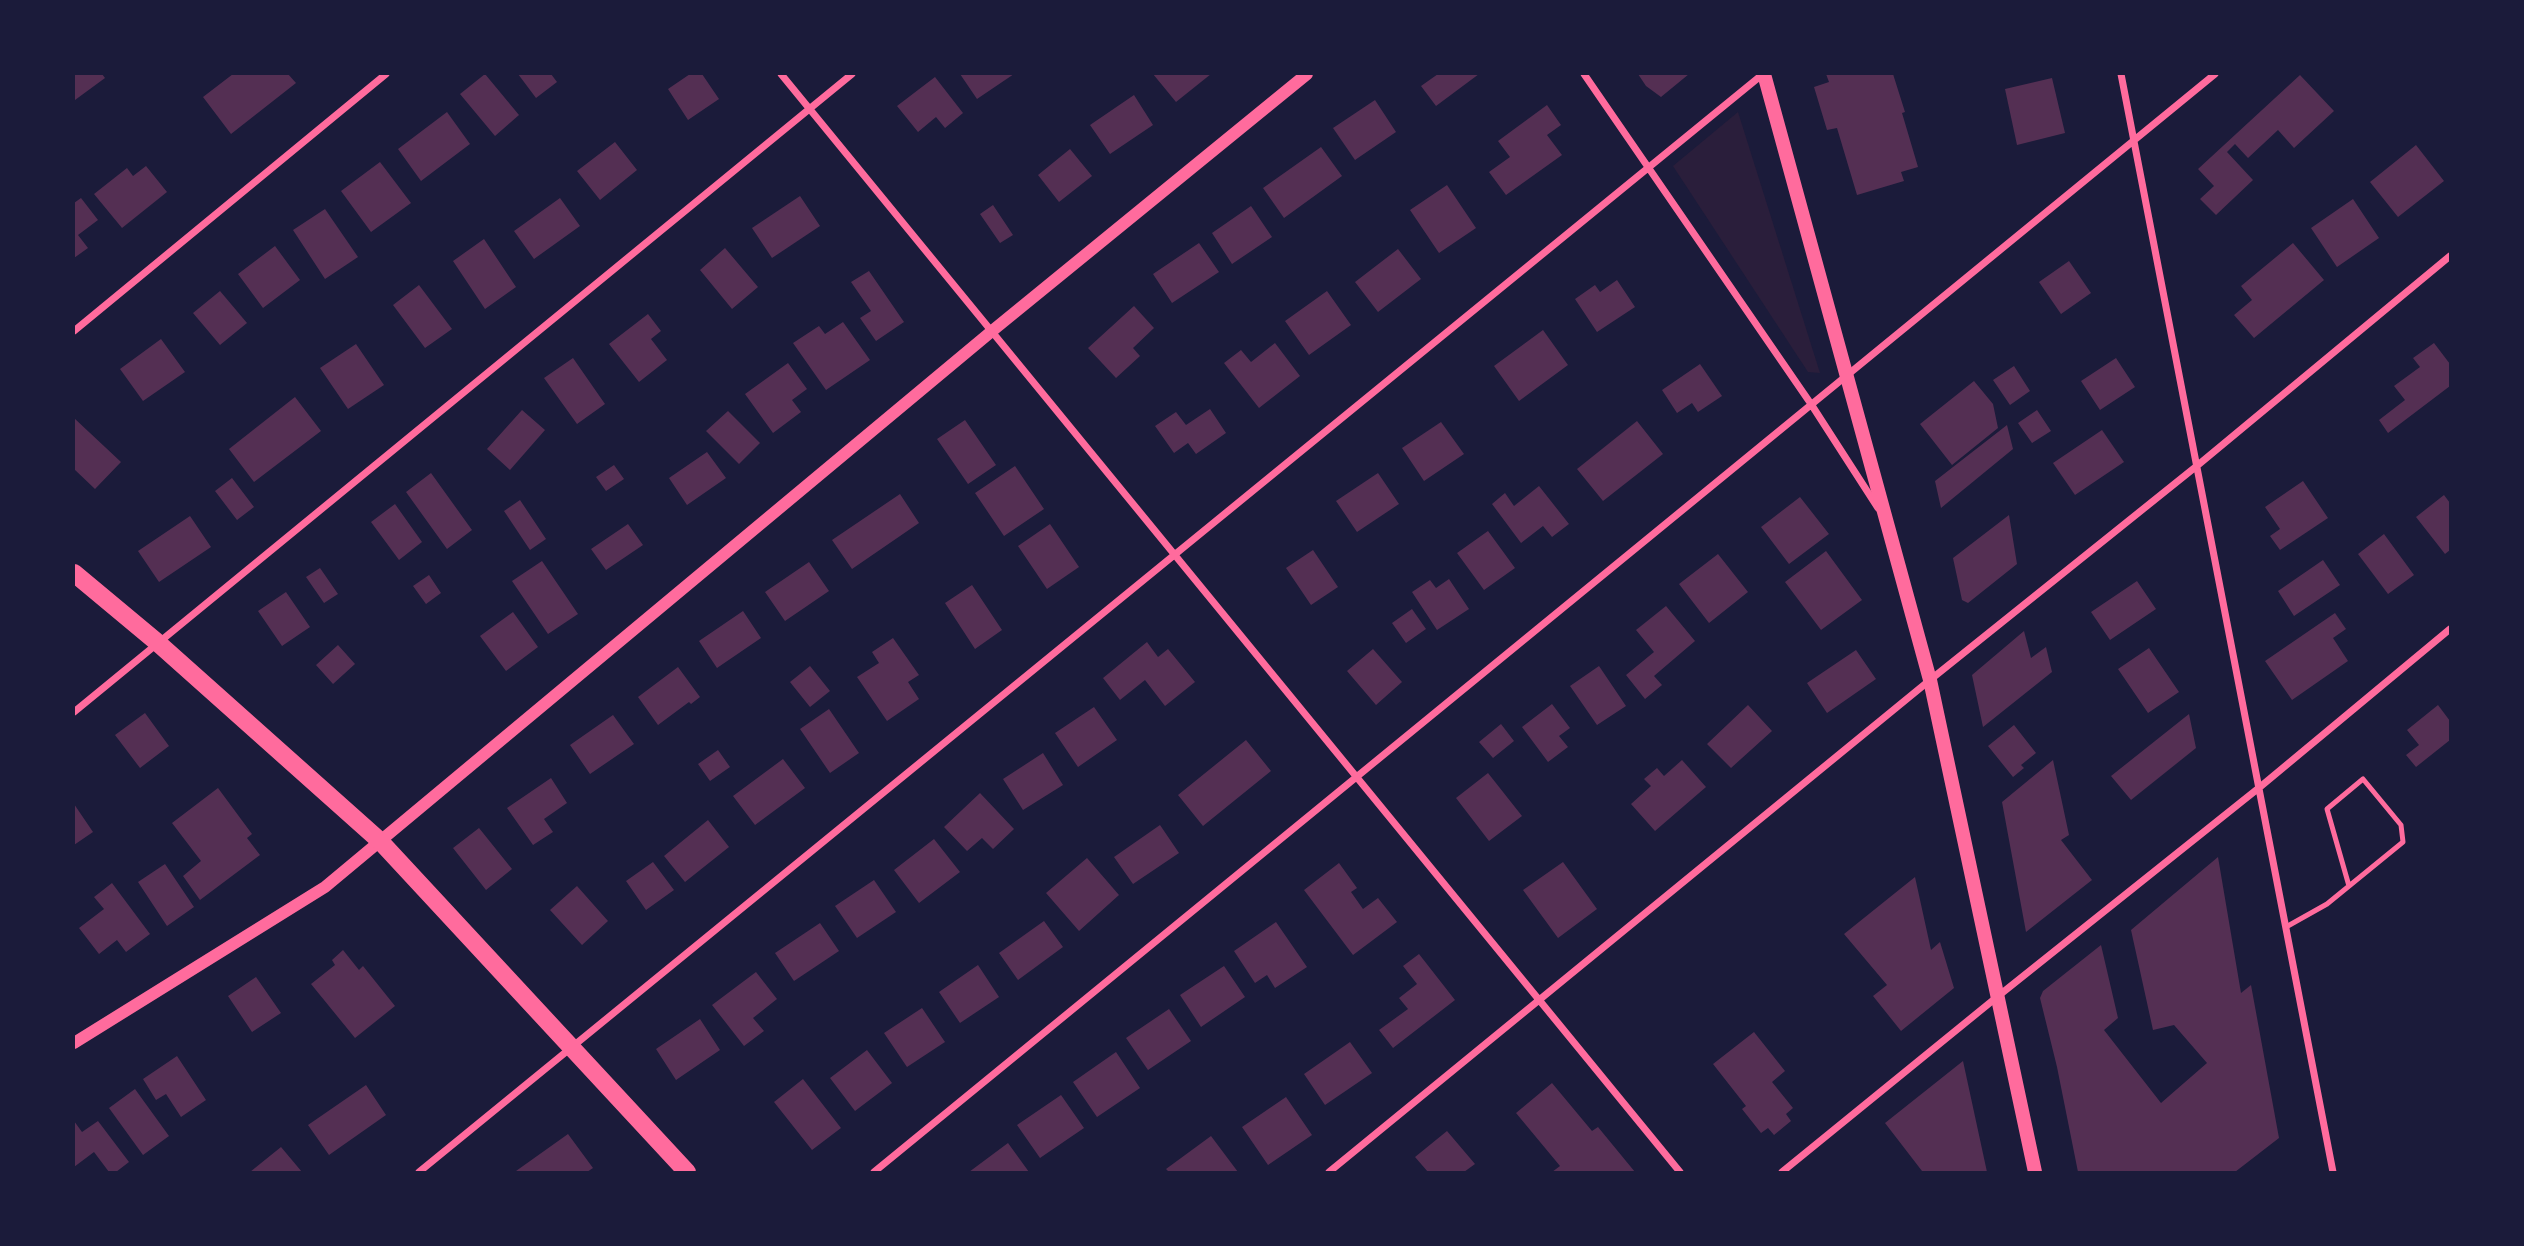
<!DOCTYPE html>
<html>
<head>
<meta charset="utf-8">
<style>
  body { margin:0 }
  #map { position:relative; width:2524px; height:1246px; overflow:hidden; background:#1b1b3a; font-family:"DM Sans",sans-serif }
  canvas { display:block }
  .frame { position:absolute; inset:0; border:75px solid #1b1b3a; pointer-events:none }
</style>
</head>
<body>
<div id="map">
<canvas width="2524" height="1246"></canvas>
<div class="frame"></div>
</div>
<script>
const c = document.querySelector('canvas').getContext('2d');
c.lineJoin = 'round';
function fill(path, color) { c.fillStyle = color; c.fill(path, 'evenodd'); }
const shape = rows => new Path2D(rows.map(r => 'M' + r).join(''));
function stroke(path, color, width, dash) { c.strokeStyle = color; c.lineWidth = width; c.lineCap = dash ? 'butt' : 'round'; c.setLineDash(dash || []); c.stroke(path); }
const green = shape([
  [1738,112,1820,373,1808,372,1673,166]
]);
const building = shape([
  [74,74,102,74,105,78,75,100],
  [233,74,288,74,296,83,231,134,203,97],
  [485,74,519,115,495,136,460,94],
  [518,74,551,74,557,82,536,98],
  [690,74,702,74,719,99,688,120,668,89],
  [960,74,1014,74,977,99],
  [1153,74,1211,74,1176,102],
  [1438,74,1479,74,1436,106,1421,86],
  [1638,74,1689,74,1661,97,1646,86],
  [1826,74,1893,74,1905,112,1902,113,1918,167,1901,172,1904,181,1857,195,1837,128,1827,130,1814,87,1829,82],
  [2300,75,2334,111,2294,148,2278,130,2248,158,2235,144,2227,152,2253,180,2216,215,2200,199,2214,186,2198,169],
  [935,77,963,113,945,128,936,117,918,132,897,106],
  [2052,78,2065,133,2017,145,2005,89],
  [1134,95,1153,125,1110,154,1090,125],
  [1375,100,1396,132,1355,160,1333,128],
  [1547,105,1561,125,1547,135,1562,155,1506,195,1489,172,1510,157,1498,141],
  [447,112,470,144,421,181,398,149],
  [615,142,637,170,600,200,577,171],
  [2416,145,2444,181,2398,217,2370,182],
  [1321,147,1342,176,1284,218,1263,188],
  [1070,149,1092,176,1059,202,1038,175],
  [380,162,411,203,371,232,341,191],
  [146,166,167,192,122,228,94,194,127,168,133,176],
  [1447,185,1476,228,1439,253,1410,210],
  [800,196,820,226,772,258,752,228],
  [81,198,98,220,78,235,88,248,74,258,74,203],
  [560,198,580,226,534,259,514,231],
  [2353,199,2379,238,2337,267,2311,228],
  [993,205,1013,235,1000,243,980,214],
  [1251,206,1272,237,1232,264,1212,233],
  [325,209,358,257,325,279,293,230],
  [484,239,516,287,485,309,453,261],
  [1199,243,1219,272,1172,303,1153,274],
  [2293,243,2324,280,2254,338,2234,315,2252,300,2241,286],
  [275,246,300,280,263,308,238,274],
  [725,248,758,287,732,309,700,270],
  [1398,249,1421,279,1378,312,1355,282],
  [2069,261,2091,293,2061,314,2039,282],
  [869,271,904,322,876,341,860,318,871,311,851,282],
  [1617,280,1635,307,1597,332,1575,299,1595,285,1600,292],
  [419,285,452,329,425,348,393,305],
  [220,291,247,323,220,345,193,313],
  [1327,291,1351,325,1309,355,1285,321],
  [1134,306,1154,328,1133,348,1140,356,1116,378,1088,348],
  [648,314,661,331,651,339,667,360,639,382,609,344],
  [843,322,870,360,826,390,793,343,819,326,825,334],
  [1543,330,1568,365,1519,401,1494,366],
  [161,339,185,372,143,401,120,369],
  [1275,343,1300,376,1259,408,1224,363,1241,350,1251,362],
  [2434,343,2450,364,2450,386,2388,433,2379,420,2405,400,2394,386,2420,367,2413,358],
  [356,344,384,385,348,409,320,368],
  [573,358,605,404,577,424,544,378],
  [2116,358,2135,387,2100,410,2081,381],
  [788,363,807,389,792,400,801,412,773,433,745,394],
  [1700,364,1722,396,1698,412,1692,403,1677,413,1662,390],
  [2014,366,2030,391,2010,405,1993,380],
  [1974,381,1993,404,1998,428,1952,465,1920,424],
  [295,397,321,431,254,482,229,449],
  [1210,409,1226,433,1196,454,1188,443,1174,453,1155,426,1176,412,1186,425],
  [522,410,545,430,510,470,487,449],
  [2037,410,2051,431,2032,443,2018,423],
  [728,411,760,443,739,464,706,431],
  [74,418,121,462,95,489,74,469],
  [965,420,996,465,968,484,937,439],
  [1637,421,1663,454,1603,501,1577,469],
  [1441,422,1464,454,1424,481,1402,448],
  [2007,425,2013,449,1941,508,1935,481],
  [2102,430,2124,462,2075,495,2053,463],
  [707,452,726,478,687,505,669,478],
  [614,465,624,479,606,491,596,477],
  [1015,466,1044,509,1004,536,975,493],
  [431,473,472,530,447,549,406,492],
  [1378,473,1399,504,1357,532,1336,501],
  [232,478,254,507,237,520,215,491],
  [2303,481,2328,518,2280,550,2270,536,2280,529,2265,507],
  [1539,486,1569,524,1552,537,1543,526,1521,543,1492,504,1505,493,1514,506],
  [900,494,919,523,852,569,832,540],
  [2444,495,2450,503,2450,550,2445,554,2416,517],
  [1800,497,1829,534,1789,564,1761,527],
  [520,500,546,539,530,550,504,511],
  [395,504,422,542,399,560,371,522],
  [2009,515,2017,564,1968,603,1962,600,1953,558],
  [190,516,211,547,159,582,138,551],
  [628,524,643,545,606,570,591,549],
  [1050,524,1079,567,1047,589,1018,546],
  [1488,531,1515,568,1484,590,1457,553],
  [2384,534,2414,575,2388,594,2358,554],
  [1313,550,1338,587,1311,605,1286,568],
  [1826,551,1862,600,1821,630,1785,582],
  [1718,554,1748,592,1709,623,1679,584],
  [2323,560,2340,585,2294,616,2278,591],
  [542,561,578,614,548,634,512,581],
  [809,562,829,591,785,621,765,592],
  [320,568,338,594,324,603,306,577],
  [429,575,441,593,426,604,413,586],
  [1449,579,1469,609,1437,630,1412,592,1430,580,1436,588],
  [2137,581,2156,609,2110,640,2091,612],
  [972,585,1002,630,975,649,945,603],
  [286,592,310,627,282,646,258,611],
  [1666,606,1695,641,1654,676,1662,685,1645,699,1626,675,1654,652,1636,630],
  [1412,609,1426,629,1406,643,1392,623],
  [743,611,761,638,717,668,699,641],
  [513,612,538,647,506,671,480,636],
  [2335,613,2346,629,2333,638,2348,661,2292,700,2265,661],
  [2024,631,2031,658,2046,647,2052,672,1983,727,1972,675],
  [893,638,919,675,908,682,919,699,887,721,857,677,879,663,872,652],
  [1147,642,1158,657,1168,649,1195,682,1165,706,1145,680,1120,700,1103,678],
  [338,645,355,664,333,684,316,665],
  [2149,648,2179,692,2148,713,2118,669],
  [1373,649,1402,682,1376,705,1347,671],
  [1856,650,1876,679,1827,713,1807,683],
  [810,666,830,691,810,707,790,682],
  [1599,666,1626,706,1597,725,1570,686],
  [678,667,700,697,691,704,689,702,658,725,638,697],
  [1552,704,1570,728,1559,736,1568,747,1548,762,1522,727],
  [1748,705,1772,731,1731,768,1707,744],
  [2438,705,2450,721,2450,740,2416,767,2406,755,2419,745,2407,730],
  [1094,707,1117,740,1078,767,1055,733],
  [829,709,859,753,830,773,800,729],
  [145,713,169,746,140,768,115,735],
  [2189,714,2196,748,2131,800,2111,776],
  [613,715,634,744,590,774,570,745],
  [1501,724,1514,741,1493,758,1479,742],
  [2014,725,2036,753,2021,765,2024,768,2013,777,1988,746],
  [1246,740,1271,771,1203,826,1178,795],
  [718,750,730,767,710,781,698,764],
  [1043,753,1063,785,1023,810,1003,779],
  [783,759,805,788,755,825,733,796],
  [1682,760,1706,787,1655,831,1631,804,1651,786,1644,779,1657,768,1664,776],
  [2053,760,2069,835,2061,840,2092,880,2026,932,2002,802],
  [1488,773,1522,816,1489,841,1456,798],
  [551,778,567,803,544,819,553,832,533,845,507,808],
  [218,788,252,834,247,838,260,855,200,900,183,876,201,861,172,823],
  [980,793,1014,829,993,849,982,838,967,851,944,827],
  [74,804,93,832,74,845],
  [708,820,729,847,685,882,664,856],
  [1160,825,1179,853,1133,884,1114,857],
  [479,828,512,869,486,890,453,848],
  [934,839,960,872,919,903,894,870],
  [2218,857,2241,993,2251,985,2279,1138,2235,1172,2078,1172,2057,1067,2040,998,2043,991,2101,945,2118,1018,2104,1030,2161,1103,2207,1063,2174,1025,2153,1030,2131,930],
  [1087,858,1119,895,1079,931,1046,893],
  [653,862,674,890,646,910,626,881],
  [1563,862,1597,909,1558,938,1523,890],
  [1339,863,1357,888,1351,892,1363,909,1378,898,1397,922,1353,955,1304,890],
  [165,864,194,907,167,926,138,882],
  [1915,877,1931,950,1940,942,1954,988,1901,1031,1873,996,1887,985,1844,934],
  [874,880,896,912,857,938,835,906],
  [112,883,150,934,126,952,117,940,99,954,79,928,104,909,94,897],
  [577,886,608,921,582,945,550,910],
  [1044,921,1063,947,1018,980,999,953],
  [1276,922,1307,967,1275,988,1267,975,1255,983,1234,951],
  [820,923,839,951,794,981,775,953],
  [343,950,359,970,363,966,395,1006,355,1038,311,984,335,965,332,960],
  [1419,954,1455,1000,1393,1048,1379,1030,1408,1009,1399,998,1417,984,1403,966],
  [978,965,999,997,960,1023,939,992],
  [1224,966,1245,997,1201,1027,1180,995],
  [756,972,777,999,753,1018,764,1031,744,1046,712,1005],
  [256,977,281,1013,252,1032,228,996],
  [922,1008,945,1042,907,1067,884,1033],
  [1169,1009,1191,1041,1148,1070,1126,1038],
  [700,1019,720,1050,676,1080,656,1049],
  [1754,1032,1785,1071,1772,1082,1793,1108,1786,1114,1791,1121,1774,1135,1768,1128,1761,1133,1742,1109,1746,1106,1713,1064],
  [1350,1042,1372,1073,1325,1105,1304,1074],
  [867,1050,892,1083,855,1111,830,1078],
  [1116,1052,1140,1088,1097,1117,1073,1082],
  [177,1056,206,1100,181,1117,166,1094,156,1100,143,1079],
  [1963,1061,1987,1172,1920,1172,1922,1171,1885,1123],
  [803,1079,841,1128,812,1150,774,1102],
  [1552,1083,1592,1131,1598,1127,1635,1172,1552,1172,1560,1166,1516,1113],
  [366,1085,386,1115,329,1155,308,1125],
  [135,1089,169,1136,143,1155,109,1108],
  [1061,1095,1084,1128,1040,1158,1017,1125],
  [1286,1097,1312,1135,1268,1165,1242,1127],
  [74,1121,82,1132,98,1121,129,1162,116,1172,109,1172,94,1152,74,1167],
  [1447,1131,1475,1164,1464,1172,1428,1172,1415,1157],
  [568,1134,593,1168,587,1172,518,1172,516,1171],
  [1211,1136,1238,1172,1169,1172,1166,1169],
  [1008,1143,1029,1172,969,1172],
  [281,1147,302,1172,250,1172]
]);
const service = shape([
  [2286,927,2327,904,2403,842,2401,825,2363,779,2327,809,2349,886]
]);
const minor = shape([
  [781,74,1680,1172],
  [1584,74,1811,404,1878,508],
  [2121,74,2333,1172],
  [74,331,386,74],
  [74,712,852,74],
  [419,1172,1763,74],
  [874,1172,2215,74],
  [1329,1172,1930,680,2198,465,2450,256],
  [1782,1172,1997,997,2260,787,2450,629]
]);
const tertiary = shape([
  [74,1043,325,887,992,331,1307,74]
]);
const secondary = shape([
  [1764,74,1930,680,2035,1172]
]);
const primary = shape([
  [74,573,158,643,380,841,687,1172]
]);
fill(green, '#2a1e3b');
fill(building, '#542f53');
stroke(service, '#ff6b9d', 5);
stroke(minor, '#ff6b9d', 7);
stroke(tertiary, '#ff6b9d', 12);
stroke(secondary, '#ff6b9d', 14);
stroke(primary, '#ff6b9d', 18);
</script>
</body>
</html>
